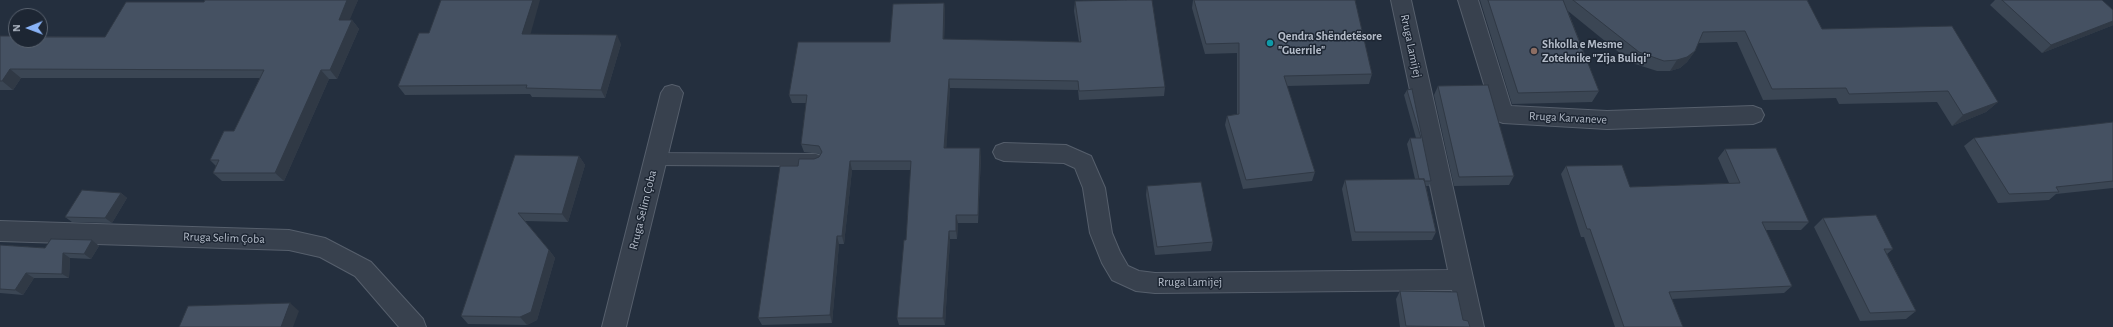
<!DOCTYPE html>
<html>
<head>
<meta charset="utf-8">
<style>
  body { margin:0 }
  #map { position:relative; width:2113px; height:327px; overflow:hidden; background:#242f3e; font-family:"Alegreya Sans",sans-serif }
  canvas { display:block }
  .north { position:absolute; left:8px; top:8px; width:40px; height:40px; box-sizing:border-box; background:#1d2633; border:1px solid #59626f; border-radius:50%; rotate:269deg; font-size:11px; font-weight:700; line-height:16px; text-align:center; color:#b4bcc9 }
  .north::after { content:''; display:block; margin:auto; width:14px; height:18px; background:#8ab4f8; clip-path:polygon(50% 0,100% 100%,50% 72%,0 100%) }
</style>
</head>
<body>
<div id="map">
<canvas width="2113" height="327"></canvas>
<div class="north">N</div>
</div>
<script>
const c = document.querySelector('canvas').getContext('2d');
c.lineJoin = 'round';
const shape = rows => new Path2D(rows.map(r => 'M' + r).join(''));
function stroke(path, color, width, dash) { c.strokeStyle = color; c.lineWidth = width; c.lineCap = dash ? 'butt' : 'round'; c.setLineDash(dash || []); c.stroke(path); }
function fill(path, color) { c.fillStyle = color; c.fill(path, 'evenodd'); }
function label(font, color, halo, rows, align = 'center') {
  c.font = font + ' "Alegreya Sans",sans-serif'; c.lineWidth = 3; c.setLineDash([]); c.textBaseline = 'middle'; c.strokeStyle = halo; c.fillStyle = color; for (const [text, x, y, turn = 0] of rows) {
    c.save(); c.translate(x, y); c.rotate((+turn || 0) * Math.PI / 180); c.textAlign = isNaN(turn) ? turn : align; if (halo) c.strokeText(text, 0, 0); c.fillText(text, 0, 0); c.restore();
  }
}
const service = shape([
  [655,153,816,154,821,156,823,160,821,164,816,166,655,165,650,163,648,159,650,155,655,153]
]);
const minor = shape([
  [1391,0,1411,0,1484,327,1460,327,1452,290,1155,293,1136,291,1112,280,1102,263,1090,233,1083,188,1075,168,1064,163,1004,161,996,158,993,152,996,146,1004,143,1066,145,1091,156,1105,188,1112,233,1120,252,1128,266,1139,271,1155,273,1448,270,1391,0],
  [1458,0,1478,0,1511,106,1607,111,1753,106,1761,109,1764,115,1761,121,1753,124,1607,129,1503,123,1495,120,1458,0],
  [672,85,679,87,683,93,626,327,602,327,661,93,665,87,672,85],
  [0,221,289,230,325,238,371,262,423,319,426,327,399,327,355,276,320,257,289,250,0,241,0,221]
]);
const wall = shape([
  [205,0,358,0,349,20,352,20,359,29,337,79,329,79,284,181,222,181,213,173,216,166,210,160,234,131,260,78,21,78,13,90,0,90,0,36,105,37,204,2],
  [1193,0,1355,0,1372,74,1369,84,1287,86,1315,172,1312,181,1243,189,1225,125,1227,116,1237,114,1237,53,1205,54,1192,8],
  [1480,0,1807,0,1822,29,1998,102,1986,112,1952,126,1937,102,1839,104,1836,98,1763,100,1737,42,1698,43,1695,51,1687,62,1680,68,1670,71,1657,71,1632,63,1568,11,1599,91,1592,102,1512,104],
  [1995,0,2102,0,2113,10,2113,25,2111,26,2042,53,1990,5],
  [1075,1,1165,87,1164,96,1079,100,1078,90,950,88,946,148,981,156,978,223,958,223,957,239,950,239,945,325,899,325,897,318,906,240,911,170,852,170,844,244,839,244,832,323,762,325,758,318,798,166,819,157,820,154,804,152,801,144,806,103,792,103,789,95,890,42,944,3,945,13,944,39,1079,42,1074,11],
  [530,34,621,44,605,98,532,97,530,94,405,95,398,86],
  [1438,86,1514,176,1509,185,1454,186,1434,95],
  [1412,89,1431,181,1429,186,1426,186,1436,232,1432,240,1352,241,1342,189,1345,180,1415,179,1407,144,1410,138,1416,138,1404,95,1407,90],
  [2113,122,2113,188,2056,194,2049,200,1998,203,1964,146,1974,138],
  [1725,149,1809,222,1801,230,1766,230,1792,286,1784,293,1672,299,1683,327,1615,327,1584,237,1581,237,1561,174,1566,166,1630,187,1729,183,1718,158],
  [515,155,579,156,585,165,568,222,525,221,549,250,555,258,537,320,527,325,468,324,461,316],
  [1147,186,1213,242,1211,251,1155,255,1146,195],
  [121,193,127,198,112,223,72,222,65,217],
  [1823,218,1893,249,1887,254,1916,311,1906,319,1860,321,1814,227],
  [92,240,99,246,91,259,70,258,69,278,34,278,23,295,0,293,0,245,45,248],
  [1400,291,1463,320,1470,327,1400,327,1396,299]
]);
const shadedWall = shape([
  [347,0,358,0,346,29,339,20],
  [533,0,540,0,528,43,522,34],
  [944,3,945,13,944,48,943,39],
  [352,20,359,29,337,79,330,70],
  [2113,21,2113,25,2111,26,2042,53,2051,45],
  [617,35,621,44,605,98,601,90],
  [1695,51,1687,62,1680,68,1670,71,1677,60],
  [10,69,21,78,13,90,2,81],
  [321,70,329,79,284,181,275,173],
  [949,79,950,88,946,157,944,148],
  [1998,102,1986,112,1952,126,1963,115],
  [980,148,981,156,978,223,978,215],
  [579,156,585,165,568,222,562,214],
  [850,161,852,170,844,244,842,236],
  [121,193,127,198,112,223,105,218],
  [956,215,958,223,957,239,956,231],
  [949,231,950,239,945,325,943,318],
  [837,236,839,244,832,323,830,315],
  [92,240,99,246,91,259,84,254],
  [549,250,555,258,537,320,527,325,520,317],
  [63,253,70,258,69,278,62,274],
  [26,273,34,278,23,295,15,290],
  [290,303,299,311,293,327,281,327]
]);
const building = shape([
  [205,0,347,0,339,20,352,20,330,70,321,70,275,173,213,173,219,160,210,160,224,131,234,131,264,70,10,69,2,81,0,81,0,36,16,36,16,40,40,40,40,37,105,37,126,2,204,2,205,0],
  [441,0,533,0,522,34,617,35,601,90,526,88,527,85,398,86,419,33,429,33,441,0],
  [1126,0,1152,0,1165,87,1079,91,1078,81,949,79,944,148,980,148,978,215,956,215,956,231,949,231,943,318,897,318,904,240,906,240,911,161,850,161,842,236,837,236,830,315,758,318,780,166,798,166,799,159,814,159,819,157,822,152,819,146,801,144,807,95,789,95,798,42,890,42,893,4,944,3,943,39,1081,42,1075,1,1126,0],
  [1194,0,1355,0,1372,74,1284,76,1315,172,1246,180,1227,116,1239,114,1239,43,1206,44,1194,0],
  [1488,0,1563,0,1599,91,1518,93,1488,0],
  [1573,0,1807,0,1822,29,1952,26,1998,102,1963,115,1948,91,1849,94,1846,88,1772,89,1745,31,1703,32,1695,51,1687,57,1677,60,1664,61,1639,52,1573,0],
  [2002,0,2102,0,2113,10,2113,21,2051,45,2002,0],
  [1488,85,1514,176,1459,177,1438,86,1488,85],
  [1412,89,1431,181,1424,181,1424,179,1419,179,1410,138,1421,138,1407,90,1412,89],
  [2113,122,2113,181,2056,187,2059,192,2009,194,1974,138,2113,122],
  [1776,148,1809,222,1762,222,1792,286,1669,292,1683,327,1624,327,1590,229,1587,229,1566,166,1622,165,1630,187,1740,183,1725,149,1776,148],
  [515,155,579,156,562,214,518,213,549,250,531,312,520,317,461,316,515,155],
  [1424,179,1436,232,1355,232,1345,180,1424,179],
  [1201,182,1213,242,1157,247,1147,186,1201,182],
  [82,190,121,193,105,218,65,217,82,190],
  [1876,215,1893,249,1884,249,1916,311,1870,313,1823,218,1876,215],
  [51,239,92,240,84,254,63,253,62,274,26,273,15,290,0,289,0,245,45,248,51,239],
  [1400,291,1457,292,1463,320,1468,321,1470,327,1406,326,1400,291],
  [290,303,281,327,179,327,188,306,290,303]
]);
const markers = [
  [1270,43,4,"#0f9aa8"],
  [1534,51,4,"#8d6e63"]
];
const poiNames = [
  ["Qendra Shëndetësore",1278,36],
  ["\"Guerrile\"",1278,50],
  ["Shkolla e Mesme",1542,44],
  ["Zoteknike \"Zija Buliqi\"",1542,58]
];
const streetNames = [
  ["Rruga Lamijej",1411,46,78],
  ["Rruga Karvaneve",1568,118,3],
  ["Rruga Selim Çoba",643,210,-76],
  ["Rruga Selim Çoba",224,238,2],
  ["Rruga Lamijej",1190,282]
];
stroke(service, '#565f6c', 2);
stroke(minor, '#565f6c', 2);
fill(service, '#38414e');
fill(minor, '#38414e');
fill(wall, '#3b4654');
fill(shadedWall, '#303945');
fill(building, '#455162');
stroke(building, '#303945', 1);
for (const [x, y, r, color] of markers) { const dot = new Path2D(); dot.arc(x, y, r, 0, 2 * Math.PI); c.fillStyle = color; c.fill(dot); stroke(dot, '#1d2633', 1.5); }
label('bold 12px', '#b4bcc9', '#1d2633', poiNames, 'left');
label('12px', '#b4bcc9', '#1d2633', streetNames);
</script>
</body>
</html>
